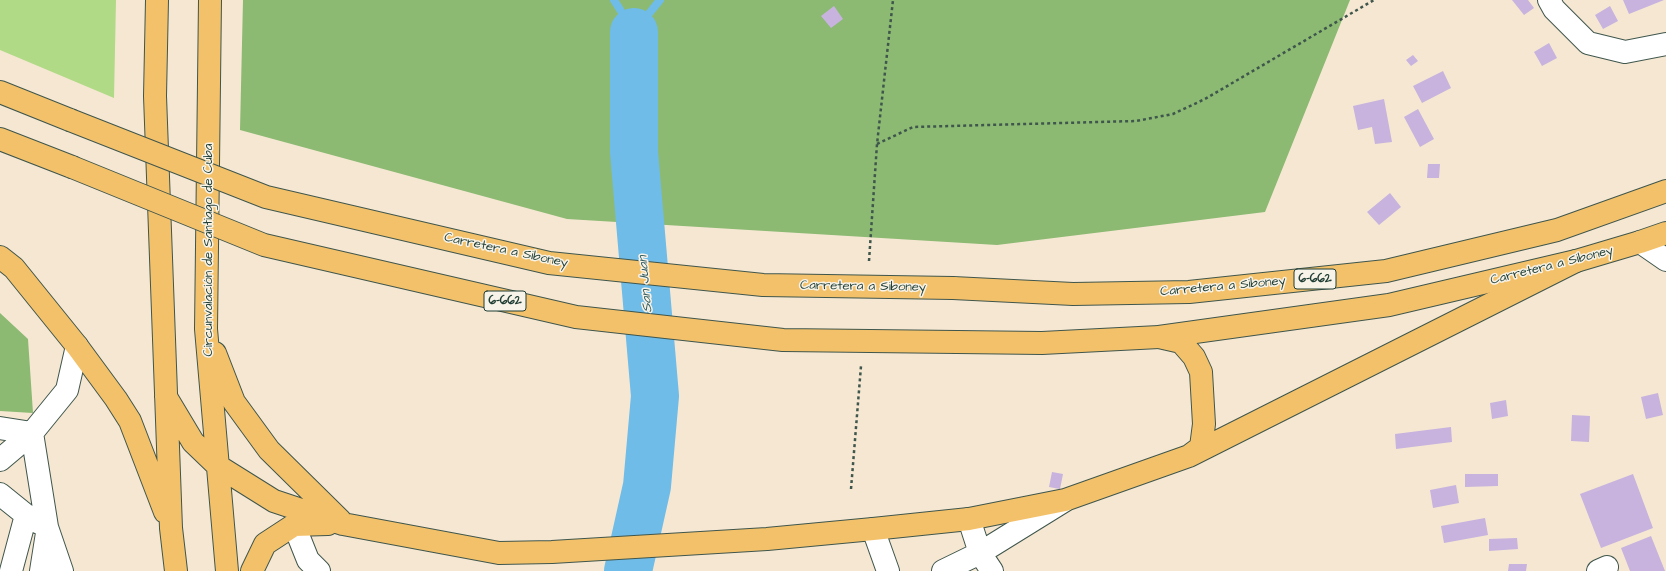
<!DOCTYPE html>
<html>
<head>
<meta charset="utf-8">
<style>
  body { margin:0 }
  canvas { display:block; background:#f5e7d2 }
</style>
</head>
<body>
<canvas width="1666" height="571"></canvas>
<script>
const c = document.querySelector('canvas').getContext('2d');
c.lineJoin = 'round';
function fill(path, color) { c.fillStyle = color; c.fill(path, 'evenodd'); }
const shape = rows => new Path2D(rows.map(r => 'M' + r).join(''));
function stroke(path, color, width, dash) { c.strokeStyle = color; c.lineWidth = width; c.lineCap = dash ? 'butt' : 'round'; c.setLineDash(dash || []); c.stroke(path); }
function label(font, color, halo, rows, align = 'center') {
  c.font = font + ' "Architects Daughter",sans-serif'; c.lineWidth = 3; c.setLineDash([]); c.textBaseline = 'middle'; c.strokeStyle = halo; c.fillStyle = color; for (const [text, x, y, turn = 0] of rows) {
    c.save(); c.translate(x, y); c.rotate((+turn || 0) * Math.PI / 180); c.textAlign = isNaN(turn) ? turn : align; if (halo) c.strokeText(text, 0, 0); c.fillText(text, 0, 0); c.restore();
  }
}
const green = shape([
  [0,0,116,0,114,98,0,50]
]);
const forest = shape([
  [243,0,1350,0,1265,212,997,245,567,219,240,130],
  [0,313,28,339,33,413,0,411]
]);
const stream = shape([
  [614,0,634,32,660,0]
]);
const river = shape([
  [628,571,647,486,655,396,634,152,634,32]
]);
const building = shape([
  [1512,0,1528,0,1534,8,1524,15],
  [1623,0,1664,0,1629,14],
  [834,6,843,19,831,28,821,16],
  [1610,6,1618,21,1603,29,1595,15],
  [1549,43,1557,58,1542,66,1534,52],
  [1413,55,1418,61,1411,66,1406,60],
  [1443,71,1451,88,1422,103,1413,86],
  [1384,99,1392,142,1375,144,1372,127,1358,130,1353,106],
  [1418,109,1434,139,1420,147,1404,117],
  [1428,164,1440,164,1439,178,1427,178],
  [1390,193,1401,207,1379,225,1367,212],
  [1658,393,1663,415,1646,419,1641,397],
  [1506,400,1508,416,1492,419,1490,403],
  [1572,415,1590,416,1589,442,1571,441],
  [1451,427,1452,442,1396,449,1395,434],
  [1052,472,1063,474,1060,489,1049,487],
  [1465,474,1498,474,1498,486,1465,487],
  [1633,474,1653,528,1601,548,1580,494],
  [1456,485,1459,503,1433,508,1430,490],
  [1485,518,1488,535,1444,543,1441,526],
  [1651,536,1665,571,1630,571,1621,548],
  [1517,538,1518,549,1489,551,1489,539],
  [1509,564,1527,564,1526,571,1508,571]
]);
const path = shape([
  [877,144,913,127,1136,121,1173,114,1205,99,1374,0],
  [869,261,877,144,893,0],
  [851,489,861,366]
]);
const minor = shape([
  [1549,0,1554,9,1588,43,1625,52,1666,44],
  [1640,242,1666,260],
  [0,428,32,433],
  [32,433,47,527,62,571],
  [0,460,32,433,67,390,77,346],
  [0,494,26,515,39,523],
  [969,519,980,553,992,571],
  [294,525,308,560,319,571],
  [873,529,888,571],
  [11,571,26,515],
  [41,571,47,533],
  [943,571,980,553,1064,501],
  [1598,571,1607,567]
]);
const major = shape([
  [0,92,70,120],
  [0,139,72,167],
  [953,288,1073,294,1189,292,1386,271,1557,230,1666,191],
  [957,342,1042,343,1159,337,1389,305,1576,261,1640,242,1666,233]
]);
const highway = shape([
  [157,0,155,96,171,528,176,571],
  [210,0,206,329,227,571],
  [0,257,14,268,77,346,116,399,130,421,165,512],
  [1159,337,1181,342,1194,357,1201,372,1204,424,1201,447,1189,456],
  [215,353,234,402,269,450,340,520],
  [166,397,193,442,218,466,274,501,343,524,499,553,552,552,767,539,873,529,969,519,1065,500,1189,456,1576,261],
  [252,571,265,544,294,525,328,524]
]);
const majorBridge = shape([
  [70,120,266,197,549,263,763,285,953,288],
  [72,167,264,245,576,317,783,340,957,342]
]);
const shields = [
  [1315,279,42],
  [505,301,42]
];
const shieldNames = [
  ["6-662",1315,279],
  ["6-662",505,301]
];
const streetNames = [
  ["Circunvalación de Santiago de Cuba",209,250,-90],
  ["Carretera a Siboney",506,251,12],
  ["Carretera a Siboney",1552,266,-14],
  ["Carretera a Siboney",863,287,1],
  ["Carretera a Siboney",1223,287,-5]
];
const waterNames = [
  ["San Juan",646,284,-95]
];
fill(green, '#b0da86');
fill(forest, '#8cba73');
stroke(stream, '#6fbce9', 8);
stroke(river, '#6fbce9', 48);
fill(building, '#c7b3de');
stroke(minor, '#3f564c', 24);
stroke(major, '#3f564c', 24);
stroke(highway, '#3f564c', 24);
stroke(path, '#3f564c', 2.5, [3, 3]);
stroke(minor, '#fff', 22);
stroke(major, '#f4c16b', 22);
stroke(highway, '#f4c16b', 22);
stroke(majorBridge, '#3f564c', 24, []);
stroke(majorBridge, '#f4c16b', 22);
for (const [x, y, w] of shields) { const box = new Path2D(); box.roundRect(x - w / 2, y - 10, w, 20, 3); c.fillStyle = '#f7f3e8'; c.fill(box); stroke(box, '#1f3d34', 1); }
label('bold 12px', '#1f3d34', null, shieldNames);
label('13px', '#1f3d34', '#f7f3e8', streetNames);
label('italic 14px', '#335d61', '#f7f3e8', waterNames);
</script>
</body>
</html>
